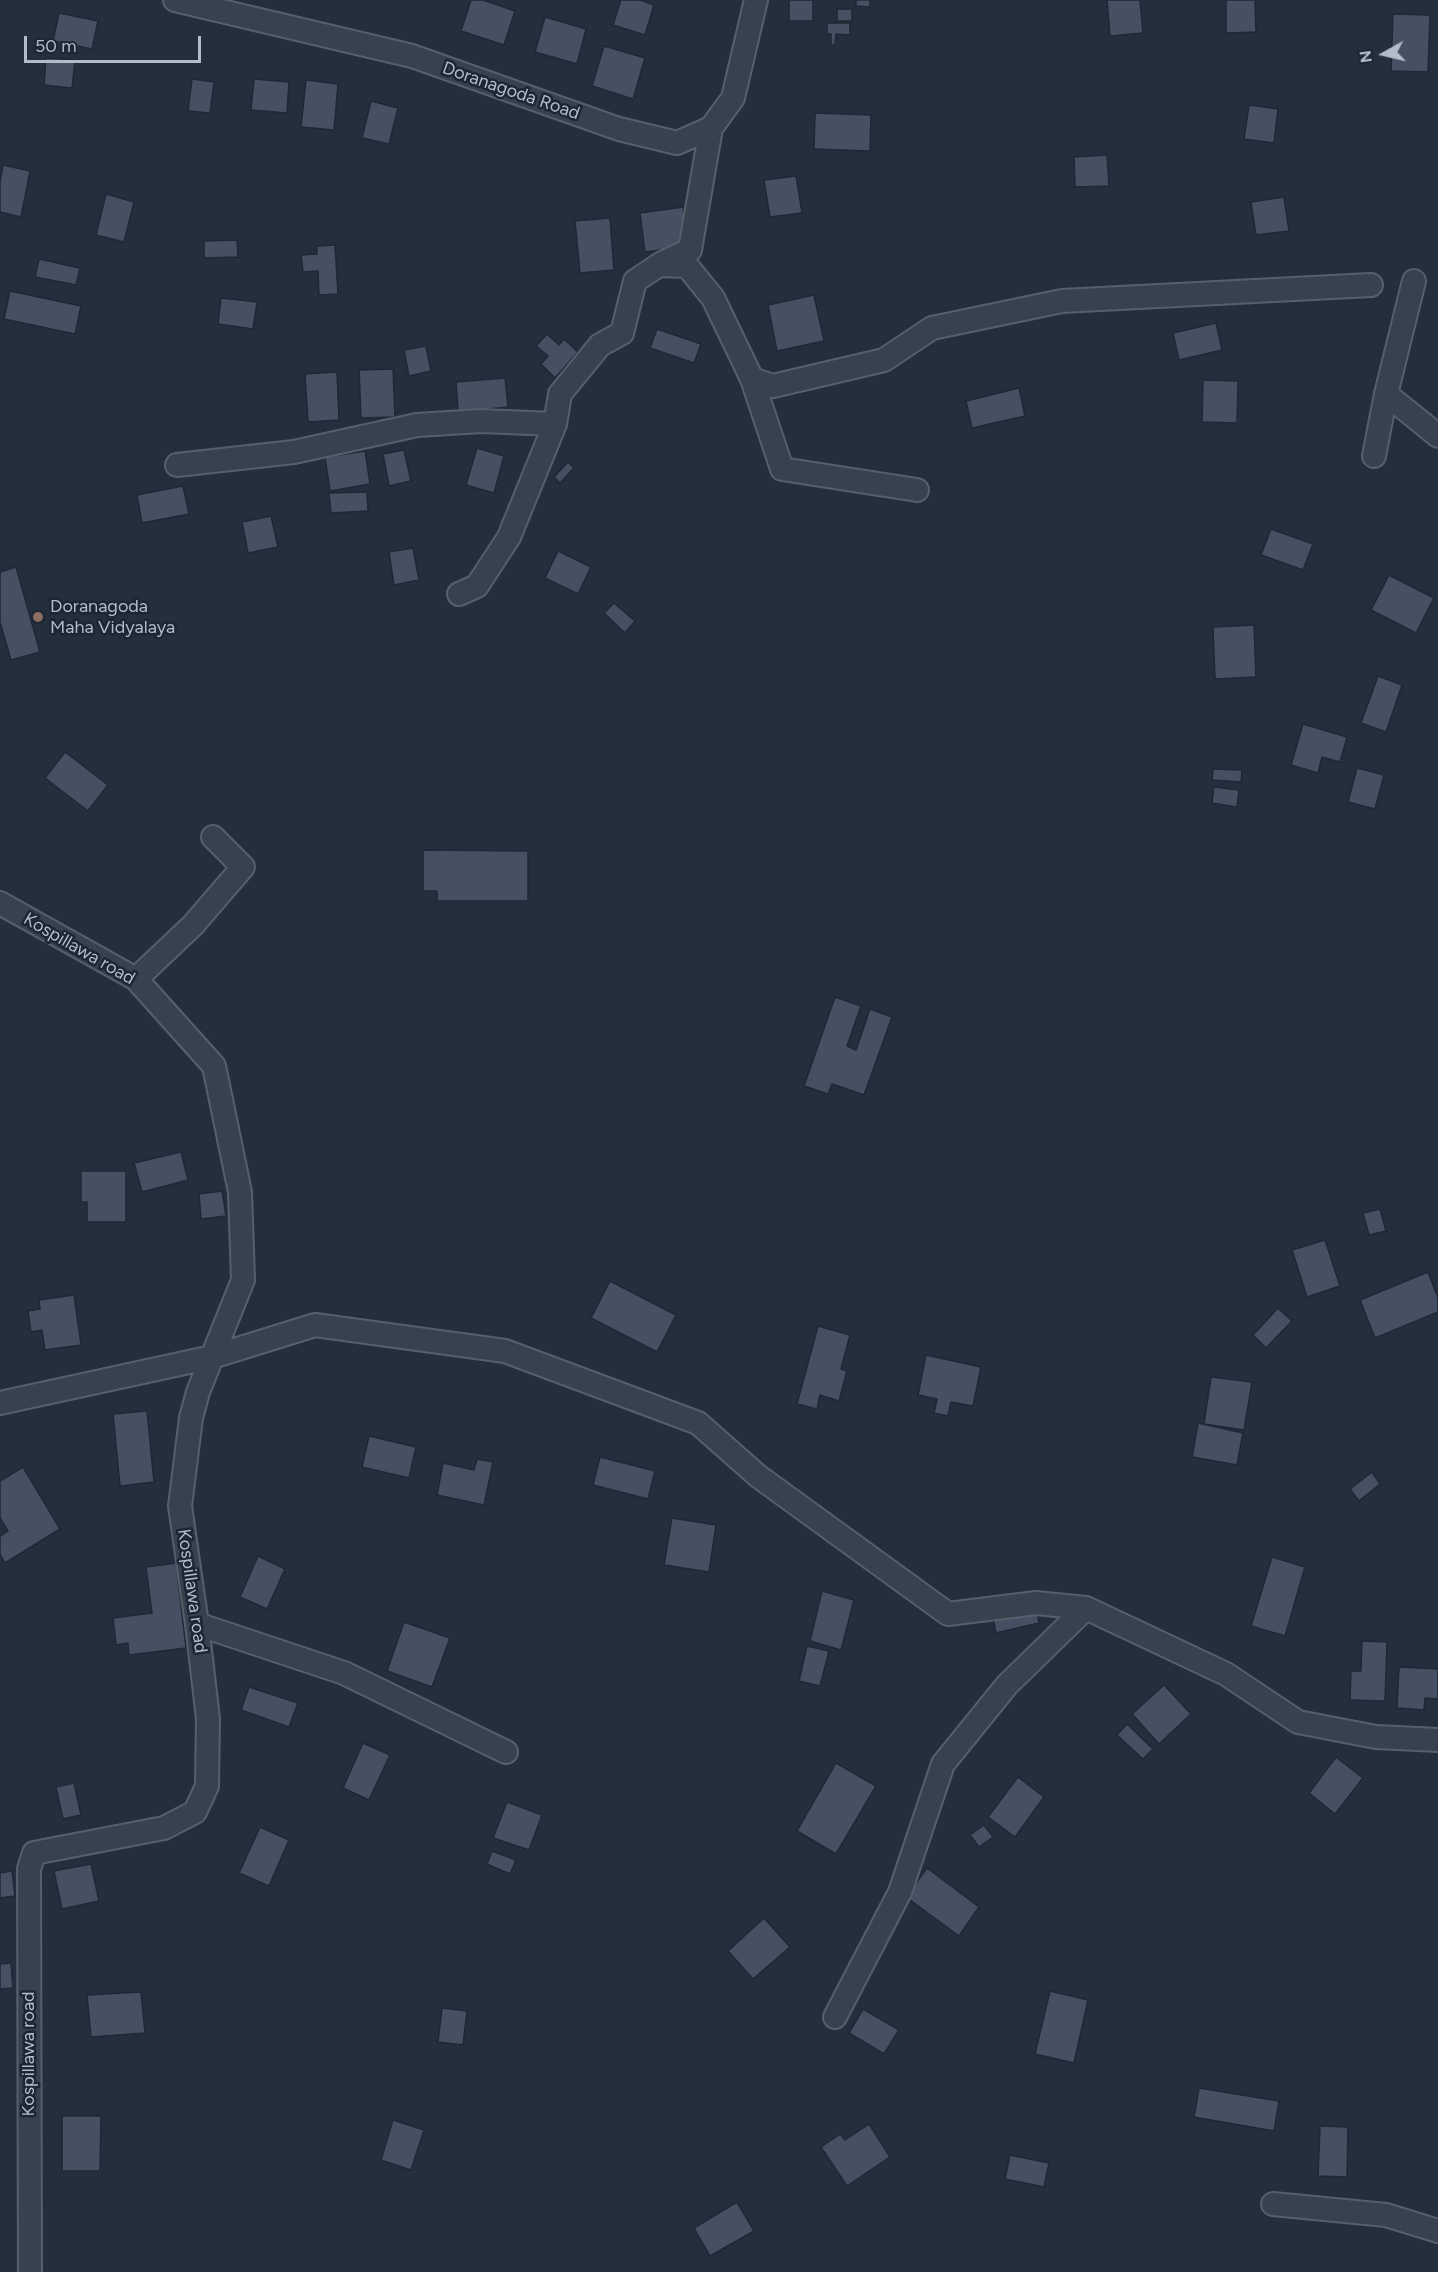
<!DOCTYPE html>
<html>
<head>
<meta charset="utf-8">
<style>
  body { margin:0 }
  #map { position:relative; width:1438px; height:2272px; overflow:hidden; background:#242f3e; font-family:Figtree,sans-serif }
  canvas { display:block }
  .north { position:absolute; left:1354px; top:24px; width:60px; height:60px; -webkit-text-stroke:4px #1d2633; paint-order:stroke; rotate:262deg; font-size:16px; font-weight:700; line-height:24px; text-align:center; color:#b4bcc9 }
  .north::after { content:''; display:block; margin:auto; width:21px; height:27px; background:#b4bcc9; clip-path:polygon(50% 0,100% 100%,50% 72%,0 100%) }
  .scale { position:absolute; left:24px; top:36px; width:177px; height:27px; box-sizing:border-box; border:3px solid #b4bcc9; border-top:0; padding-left:8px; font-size:18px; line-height:21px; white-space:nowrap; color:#b4bcc9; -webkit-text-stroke:4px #1d2633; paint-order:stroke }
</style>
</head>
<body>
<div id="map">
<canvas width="1438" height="2272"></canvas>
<div class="north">N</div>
<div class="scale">50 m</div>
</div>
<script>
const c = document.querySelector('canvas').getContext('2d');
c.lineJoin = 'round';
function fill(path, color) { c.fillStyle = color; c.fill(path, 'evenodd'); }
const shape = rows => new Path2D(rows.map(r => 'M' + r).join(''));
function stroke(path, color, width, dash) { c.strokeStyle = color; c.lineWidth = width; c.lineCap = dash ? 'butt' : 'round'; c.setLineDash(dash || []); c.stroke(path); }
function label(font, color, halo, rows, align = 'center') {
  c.font = font + ' Figtree,sans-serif'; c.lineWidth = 5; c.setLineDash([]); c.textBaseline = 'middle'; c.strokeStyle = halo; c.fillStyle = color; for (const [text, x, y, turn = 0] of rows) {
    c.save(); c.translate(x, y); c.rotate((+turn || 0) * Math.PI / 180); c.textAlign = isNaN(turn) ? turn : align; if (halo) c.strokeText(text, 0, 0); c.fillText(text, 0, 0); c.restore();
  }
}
const building = shape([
  [471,0,483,0,515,11,504,45,461,31,471,0],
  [621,0,640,0,654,5,645,35,613,25,621,0],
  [789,0,813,0,813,21,789,21,789,0],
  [856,0,870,0,870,7,856,6,856,0],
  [1107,0,1140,0,1143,33,1110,36,1107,0],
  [1226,0,1255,0,1256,32,1226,33,1226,0],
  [837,9,852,9,852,21,837,21,837,9],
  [59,13,98,21,92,49,53,41,59,13],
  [1393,14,1430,15,1428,72,1391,71,1393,14],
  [545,17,586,29,577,64,535,52,545,17],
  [827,23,850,23,850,35,836,34,835,45,831,45,831,34,827,34,827,23],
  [604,46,645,58,633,99,592,86,604,46],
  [46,58,75,60,72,88,44,85,46,58],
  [192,79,214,82,210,113,188,111,192,79],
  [254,79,289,82,287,113,251,110,254,79],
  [306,80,338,84,334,130,301,127,306,80],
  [371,101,398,108,389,144,362,138,371,101],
  [1249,105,1278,109,1274,143,1244,139,1249,105],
  [815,113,871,115,870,151,814,149,815,113],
  [1107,155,1109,186,1075,187,1074,157,1107,155],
  [3,165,30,171,21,217,0,212,0,182,3,165],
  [796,176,802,213,770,217,764,180,796,176],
  [106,194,134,202,124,242,96,235,106,194],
  [1284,197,1289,231,1256,235,1251,202,1284,197],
  [683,207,689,246,645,252,640,213,683,207],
  [610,218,614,270,580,273,575,221,610,218],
  [237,240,238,257,204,258,204,241,237,240],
  [335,245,338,294,319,295,318,271,303,272,301,255,317,254,317,246,335,245],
  [39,259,80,268,76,285,35,277,39,259],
  [10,291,81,306,75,334,4,319,10,291],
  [814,295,824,341,777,351,768,305,814,295],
  [221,298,257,302,253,329,218,324,221,298],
  [1216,323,1222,350,1179,360,1173,333,1216,323],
  [657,329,701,344,694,363,650,348,657,329],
  [547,334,559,345,564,339,578,352,555,378,541,364,548,356,536,346,547,334],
  [426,346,431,371,409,376,404,350,426,346],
  [393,369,395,417,361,418,359,370,393,369],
  [337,372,339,420,308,422,305,374,337,372],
  [505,378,508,407,458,412,456,382,505,378],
  [1203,380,1238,381,1237,423,1202,422,1203,380],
  [1019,388,1025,416,972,428,966,401,1019,388],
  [477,448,504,456,494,493,466,485,477,448],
  [404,450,411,481,389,486,383,454,404,450],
  [365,451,370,484,330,491,325,457,365,451],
  [568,462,574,468,560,483,554,477,568,462],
  [183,486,189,514,142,523,137,495,183,486],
  [367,492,368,511,331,513,329,493,367,492],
  [271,516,278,547,248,553,242,522,271,516],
  [1271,529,1313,544,1303,570,1261,555,1271,529],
  [413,548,419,580,394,585,389,552,413,548],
  [558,551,591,567,578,594,545,578,558,551],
  [16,567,40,652,11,660,0,622,0,572,16,567],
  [1389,575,1434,598,1416,633,1371,610,1389,575],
  [614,603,635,621,625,633,604,613,614,603],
  [1254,625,1256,677,1215,679,1213,627,1254,625],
  [1378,676,1402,685,1386,732,1361,723,1378,676],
  [1303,724,1347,737,1340,762,1322,757,1318,773,1291,765,1303,724],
  [65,752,108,785,88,811,45,778,65,752],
  [1357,768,1384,775,1375,809,1348,802,1357,768],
  [1213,769,1242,770,1241,782,1212,780,1213,769],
  [1214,787,1239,790,1237,807,1212,803,1214,787],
  [423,850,528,851,528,901,437,901,437,891,423,891,423,850],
  [835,997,861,1006,847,1046,856,1050,870,1009,892,1017,864,1095,832,1084,828,1094,804,1086,835,997],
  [181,1152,188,1180,142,1192,134,1163,181,1152],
  [81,1171,126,1171,126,1222,87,1222,87,1202,81,1202,81,1171],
  [222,1191,226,1216,201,1219,199,1194,222,1191],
  [1380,1209,1386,1231,1369,1235,1363,1213,1380,1209],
  [1325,1240,1340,1286,1307,1297,1292,1250,1325,1240],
  [1428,1272,1438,1298,1438,1312,1375,1338,1360,1300,1428,1272],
  [610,1281,676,1315,657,1352,591,1318,610,1281],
  [74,1295,81,1345,45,1350,42,1330,31,1332,28,1311,40,1309,39,1300,74,1295],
  [1278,1308,1292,1321,1266,1348,1253,1335,1278,1308],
  [818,1326,850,1335,841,1369,847,1371,839,1401,820,1395,817,1409,797,1404,818,1326],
  [926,1355,981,1367,973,1406,951,1402,948,1416,934,1413,937,1399,918,1395,926,1355],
  [1211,1377,1252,1382,1244,1430,1204,1424,1211,1377],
  [147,1411,154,1482,120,1486,113,1414,147,1411],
  [1198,1423,1243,1433,1237,1465,1192,1457,1198,1423],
  [369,1436,416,1447,409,1478,362,1467,369,1436],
  [600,1457,655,1471,648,1499,593,1485,600,1457],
  [477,1459,493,1462,484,1505,437,1495,443,1463,474,1470,477,1459],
  [23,1467,60,1529,5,1563,0,1554,0,1536,8,1531,0,1518,0,1481,23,1467],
  [1372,1472,1380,1484,1359,1501,1350,1489,1372,1472],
  [672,1518,716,1525,709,1572,664,1565,672,1518],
  [258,1556,285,1569,267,1609,240,1597,258,1556],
  [1272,1557,1305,1567,1285,1636,1251,1626,1272,1557],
  [176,1563,186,1648,129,1655,128,1643,116,1645,113,1618,152,1613,146,1567,176,1563],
  [822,1591,854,1600,841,1650,810,1641,822,1591],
  [1036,1604,1039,1623,996,1633,992,1613,1036,1604],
  [404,1622,450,1638,432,1687,387,1671,404,1622],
  [1362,1641,1387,1642,1385,1701,1350,1700,1351,1671,1361,1671,1362,1641],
  [807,1646,829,1651,820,1686,799,1681,807,1646],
  [1399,1667,1438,1669,1438,1699,1425,1698,1424,1710,1397,1708,1399,1667],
  [1164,1685,1191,1714,1159,1744,1132,1714,1164,1685],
  [249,1687,298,1703,289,1727,241,1710,249,1687],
  [1127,1724,1153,1749,1143,1759,1117,1735,1127,1724],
  [363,1743,390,1755,369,1800,343,1788,363,1743],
  [1336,1757,1363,1778,1335,1814,1309,1793,1336,1757],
  [836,1763,876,1786,836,1854,797,1831,836,1763],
  [1018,1777,1044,1797,1015,1837,988,1817,1018,1777],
  [74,1783,81,1815,63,1819,56,1787,74,1783],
  [507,1802,542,1815,529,1850,493,1838,507,1802],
  [984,1825,993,1837,979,1847,970,1835,984,1825],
  [260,1827,289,1840,269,1886,239,1873,260,1827],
  [492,1851,516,1860,510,1874,487,1864,492,1851],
  [91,1864,99,1901,62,1909,54,1871,91,1864],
  [927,1868,979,1907,959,1936,906,1897,927,1868],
  [12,1871,15,1896,0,1898,0,1873,12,1871],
  [764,1918,790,1947,753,1979,728,1951,764,1918],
  [11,1963,13,1988,0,1989,0,1964,11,1963],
  [1050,1991,1088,2000,1074,2063,1035,2054,1050,1991],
  [141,1992,145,2033,91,2037,87,1995,141,1992],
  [442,2008,467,2011,463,2045,438,2042,442,2008],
  [863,2009,899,2030,884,2054,849,2033,863,2009],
  [1199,2088,1279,2101,1274,2131,1194,2117,1199,2088],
  [62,2116,101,2116,100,2171,62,2171,62,2116],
  [393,2120,424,2130,411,2170,381,2160,393,2120],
  [869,2124,890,2157,847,2186,821,2147,840,2134,845,2140,869,2124],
  [1320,2126,1348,2127,1347,2177,1318,2176,1320,2126],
  [1010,2155,1049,2163,1044,2187,1005,2179,1010,2155],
  [737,2202,754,2231,710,2256,694,2228,737,2202]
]);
const minor = shape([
  [175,0,412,56,619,129,677,143,711,128,733,98,756,0],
  [662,263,690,250,711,128],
  [752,379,782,469,917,490],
  [1386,394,1438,436],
  [1374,456,1386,394,1414,281],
  [177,465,294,452,417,425,481,421,555,424],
  [459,594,477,586,509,537,555,424,560,394,600,345,622,333,635,281,659,265,687,266,713,298,752,379,773,386,884,360,932,328,1062,301,1371,285],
  [0,903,136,979,214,1066,240,1192,243,1280,198,1392,191,1418,180,1506,197,1624,208,1719,207,1786,195,1812,164,1828,34,1853,29,1869,30,2272],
  [136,979,193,925,243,867,213,837],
  [0,1403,212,1357,315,1325,505,1351,698,1423,758,1476,948,1614,1036,1603,1086,1608,1226,1674,1298,1722,1376,1737,1438,1740],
  [197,1624,344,1673,506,1752],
  [835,2017,900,1892,943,1764,1007,1685,1086,1608],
  [1273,2204,1386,2215,1438,2231]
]);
const markers = [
  [38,617,6,"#8d6e63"]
];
const streetNames = [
  ["Doranagoda Road",511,91,19],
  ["Kospillawa road",79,949,30],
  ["Kospillawa road",192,1591,82],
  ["Kospillawa road",29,2054,-90]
];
const poiNames = [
  ["Doranagoda",50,607],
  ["Maha Vidyalaya",50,628]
];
fill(building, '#455162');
stroke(building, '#1f2835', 1.5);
stroke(minor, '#565f6c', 26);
stroke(minor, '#38414e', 22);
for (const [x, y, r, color] of markers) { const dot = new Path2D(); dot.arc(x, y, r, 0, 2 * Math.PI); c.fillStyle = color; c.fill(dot); stroke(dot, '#1d2633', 2); }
label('18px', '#b4bcc9', '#1d2633', streetNames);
label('18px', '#b4bcc9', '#1d2633', poiNames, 'left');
</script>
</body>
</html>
